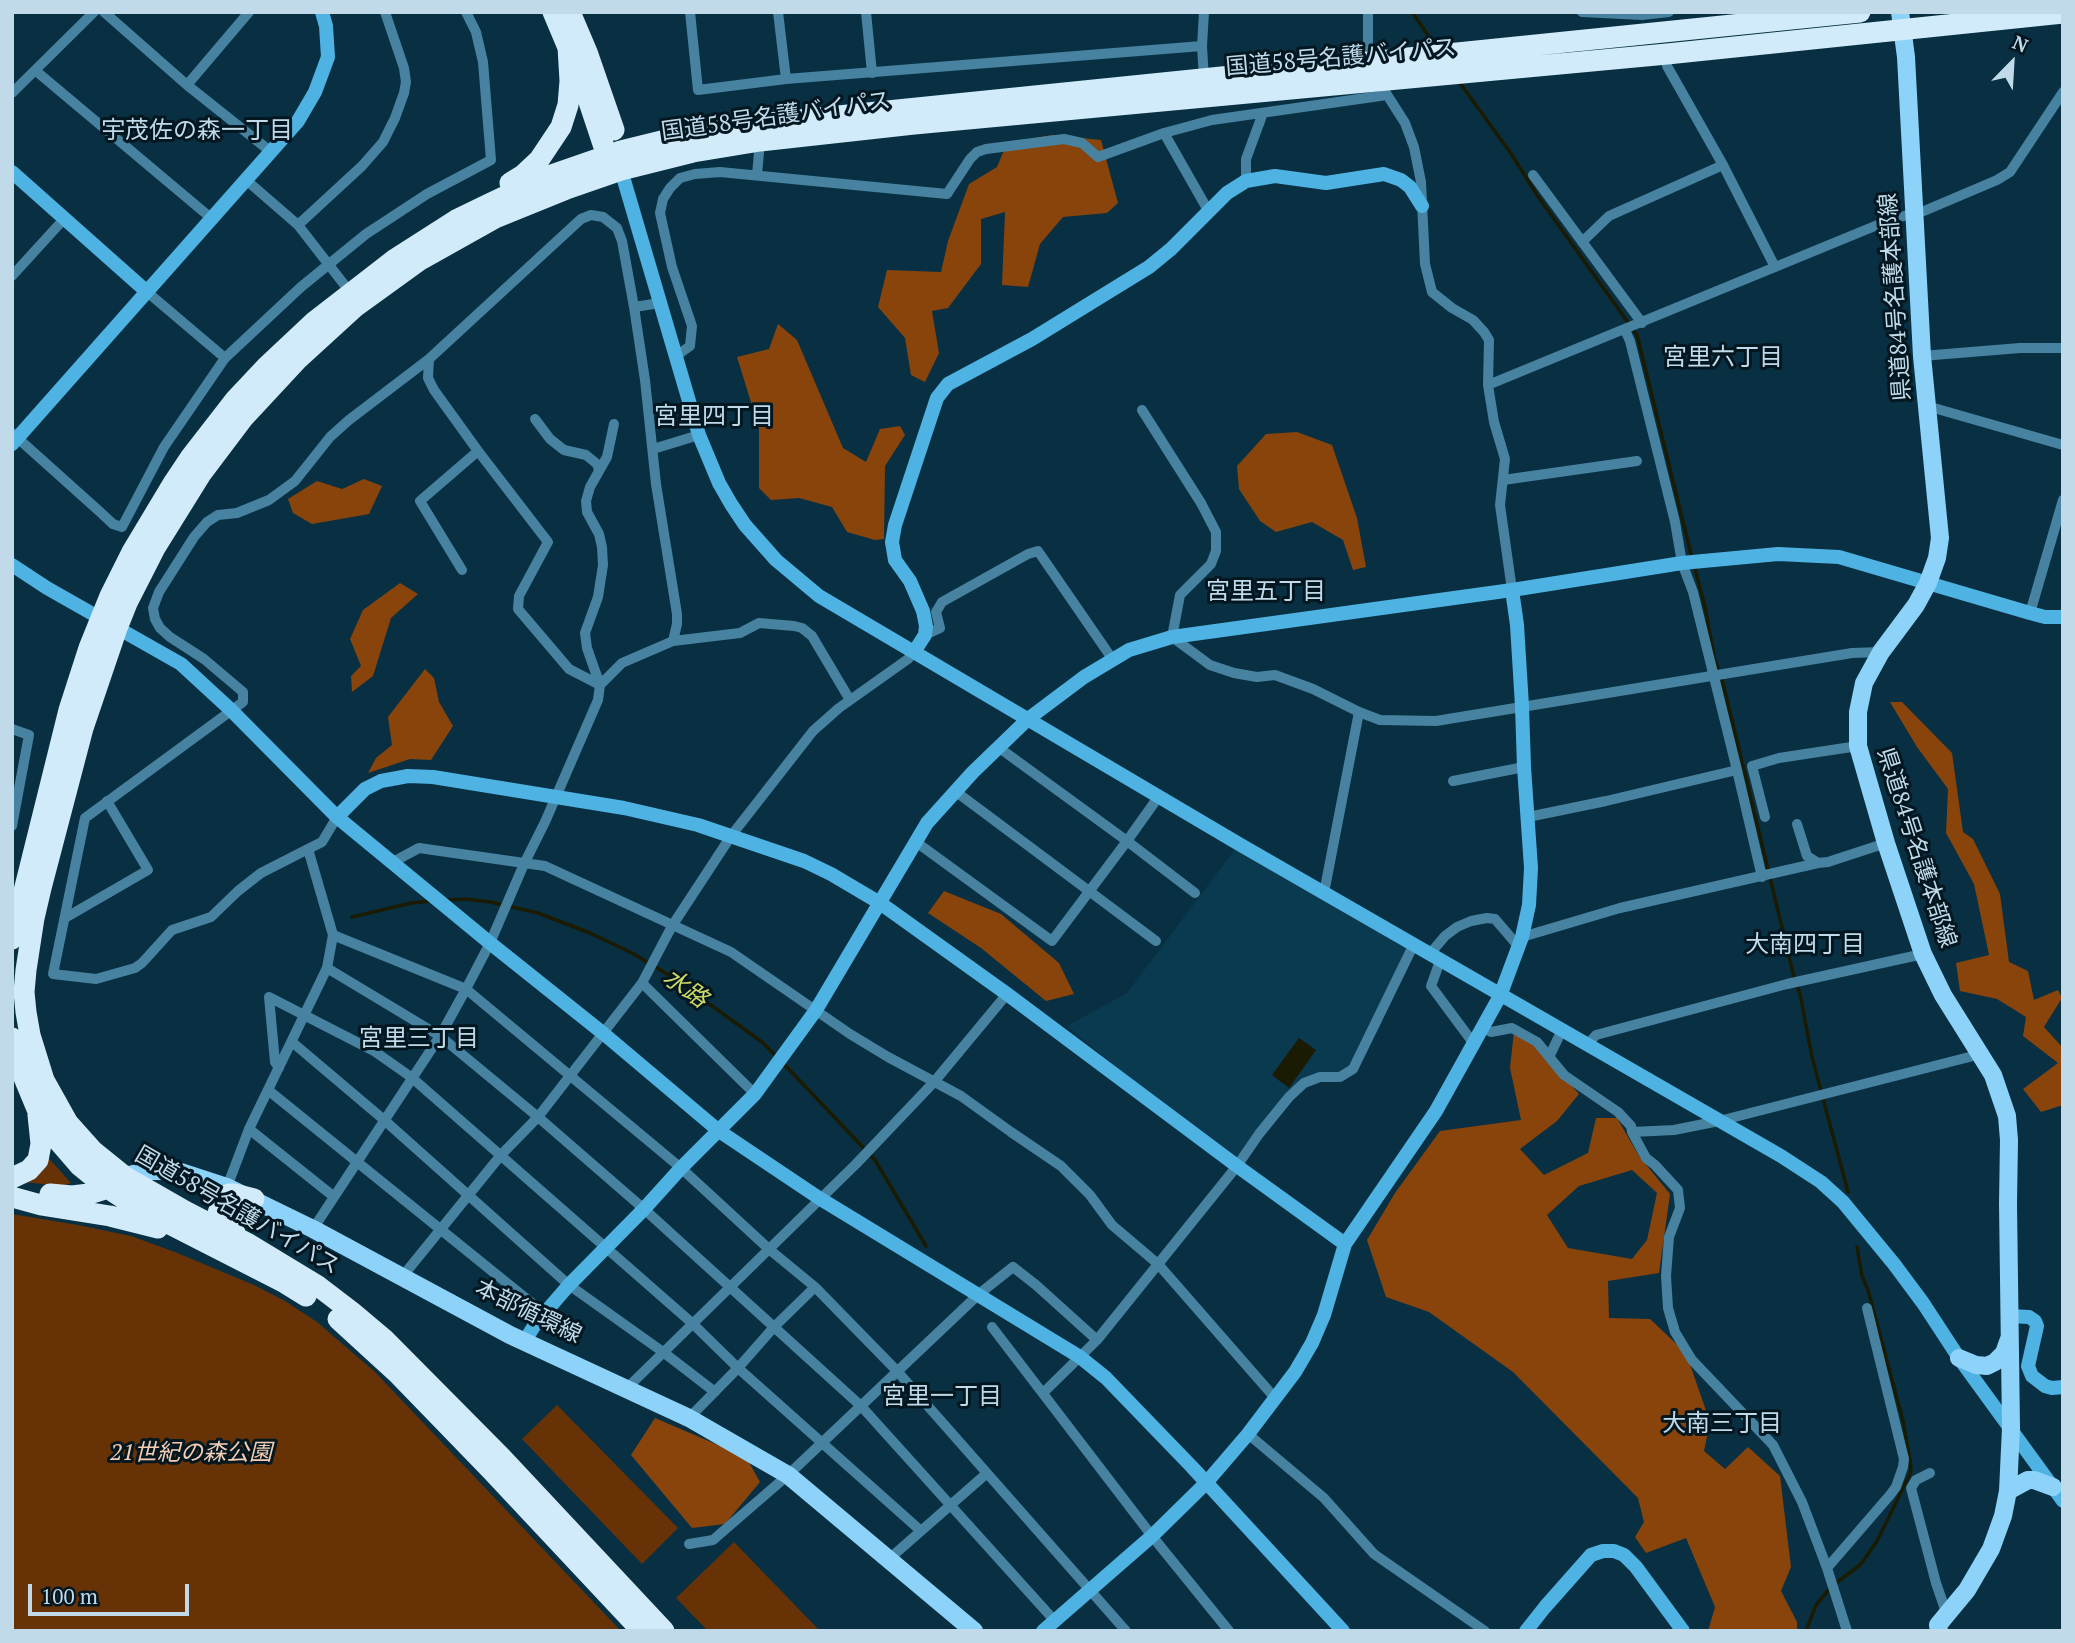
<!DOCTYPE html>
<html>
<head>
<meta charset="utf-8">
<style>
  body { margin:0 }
  #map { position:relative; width:2075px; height:1643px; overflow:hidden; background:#083042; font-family:"PT Serif",serif }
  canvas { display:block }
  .frame { position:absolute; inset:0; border:14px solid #c1dae9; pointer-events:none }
  .north { position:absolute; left:1977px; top:28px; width:70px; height:70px; -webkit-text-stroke:5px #031721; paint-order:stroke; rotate:24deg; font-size:19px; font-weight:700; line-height:28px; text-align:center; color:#c1dae9 }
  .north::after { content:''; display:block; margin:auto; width:24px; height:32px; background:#c1dae9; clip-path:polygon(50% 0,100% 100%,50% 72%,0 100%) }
  .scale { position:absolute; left:28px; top:1584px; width:161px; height:32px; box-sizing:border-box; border:4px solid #c1dae9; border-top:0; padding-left:9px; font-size:21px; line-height:24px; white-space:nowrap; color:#c1dae9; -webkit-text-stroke:5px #031721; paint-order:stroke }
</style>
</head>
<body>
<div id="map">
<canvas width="2075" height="1643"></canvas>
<div class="frame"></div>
<div class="north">N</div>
<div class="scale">100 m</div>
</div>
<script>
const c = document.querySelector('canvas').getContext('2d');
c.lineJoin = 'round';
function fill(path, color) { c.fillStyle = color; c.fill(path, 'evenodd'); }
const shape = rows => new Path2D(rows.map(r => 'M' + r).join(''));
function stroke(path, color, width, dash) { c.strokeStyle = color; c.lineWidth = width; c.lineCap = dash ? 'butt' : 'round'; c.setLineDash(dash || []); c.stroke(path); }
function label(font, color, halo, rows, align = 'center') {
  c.font = font + ' "PT Serif","Noto Sans JP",serif'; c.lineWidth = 6; c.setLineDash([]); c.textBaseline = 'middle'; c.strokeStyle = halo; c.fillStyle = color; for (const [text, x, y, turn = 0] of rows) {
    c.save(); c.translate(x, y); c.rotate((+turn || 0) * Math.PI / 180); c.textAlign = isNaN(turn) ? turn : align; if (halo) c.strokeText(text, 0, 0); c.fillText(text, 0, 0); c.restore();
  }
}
const built = shape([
  [1239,844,1413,946,1353,1069,1304,1083,1237,1166,1067,1026,1127,993]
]);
const green = shape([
  [45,1154,71,1183,61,1186,23,1182],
  [12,1214,78,1225,131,1236,175,1252,254,1285,285,1301,317,1322,375,1372,621,1631,12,1631],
  [557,1405,678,1528,642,1564,522,1439],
  [734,1542,820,1631,708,1631,676,1598]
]);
const forest = shape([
  [1052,135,1101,140,1118,203,1107,213,1063,217,1040,244,1028,287,1002,285,1005,212,981,219,981,264,948,308,932,311,939,353,925,382,911,375,905,338,878,307,887,270,941,272,948,241,969,184,997,167,1007,143],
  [778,324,797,340,843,448,866,462,880,429,900,426,905,435,885,466,884,539,875,540,847,532,832,507,799,498,771,500,759,488,759,428,737,357,769,349],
  [1297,432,1332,445,1357,518,1366,567,1353,570,1343,540,1312,522,1276,532,1260,521,1239,489,1237,466,1266,434],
  [364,479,382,486,369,514,312,524,293,513,288,499,317,481,342,489],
  [400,583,418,594,391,618,373,676,352,692,351,676,361,666,350,639,363,610],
  [425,669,434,678,439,702,453,726,431,760,410,759,368,773,376,758,392,745,388,717],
  [1890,702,1902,702,1952,753,1963,832,1973,839,2000,894,2009,962,2028,971,2034,1000,2058,990,2062,998,2044,1027,2063,1048,2063,1105,2041,1112,2023,1089,2058,1063,2023,1036,2026,1017,1997,999,1960,991,1956,963,1989,955,1974,884,1946,833,1948,789,1917,747],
  [944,891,1001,914,1059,963,1074,994,1046,1001,981,948,928,913],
  [1514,1031,1529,1038,1579,1094,1557,1121,1520,1149,1544,1175,1588,1153,1596,1118,1617,1118,1639,1156,1670,1194,1659,1273,1608,1281,1609,1318,1650,1319,1686,1353,1710,1422,1704,1451,1725,1469,1748,1447,1780,1476,1791,1567,1781,1591,1797,1622,1797,1631,1708,1631,1715,1607,1686,1538,1646,1553,1635,1537,1644,1522,1638,1498,1513,1372,1429,1312,1386,1297,1367,1240,1395,1193,1440,1131,1521,1120,1510,1068],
  [1632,1170,1657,1193,1647,1240,1632,1259,1568,1248,1547,1215,1579,1186],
  [655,1418,746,1457,760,1482,725,1524,692,1528,631,1455]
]);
const water = shape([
  [1299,1038,1316,1050,1289,1088,1272,1075]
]);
const stream = shape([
  [1412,12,1436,47],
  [1460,83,1512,155,1537,195,1637,335,1692,558],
  [1694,565,1705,607,1715,661,1722,679,1794,977,1800,994,1812,1057,1848,1192],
  [447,900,466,899,491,902,538,913,590,933,632,953,672,977,762,1042,777,1057],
  [352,917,411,903,432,901],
  [782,1062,875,1160,926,1246],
  [1806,1631,1816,1605,1832,1586,1861,1564,1877,1541,1910,1474,1911,1466,1903,1421,1868,1290,1862,1276,1857,1247]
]);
const street = shape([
  [104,12,187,85,270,151],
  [690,12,698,90,786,79,1202,46],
  [778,12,786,79],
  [866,12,872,73],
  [1204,12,1202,46,1204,79],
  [1368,12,1368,48,1371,63],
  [1582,12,1642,15,1669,12],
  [1667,54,1667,66,1723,165,1775,267],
  [36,71,211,218],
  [187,85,249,12],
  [1384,90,1405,123,1414,147,1421,182,1425,264,1432,292,1452,308,1473,320,1484,332,1489,340,1488,385,1494,422,1505,459,1500,505,1512,590],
  [12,93,94,12],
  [1164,133,1209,212],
  [757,175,760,141],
  [1533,175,1642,323],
  [245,179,298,225,350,292],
  [1246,181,1246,159,1263,113],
  [298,225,362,166,383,142,395,118,404,93,406,82,404,68,385,12],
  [1582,242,1609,216,1723,165],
  [12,276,64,219],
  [146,291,225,358],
  [634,307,660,303],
  [1625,330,1630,341,1675,522,1682,563,1693,592,1737,770],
  [676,356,690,346,692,326,672,267,660,213,663,199,670,188,680,178,695,174,720,172,947,194,970,159,977,152,986,149,1064,139,1082,143,1098,157,1164,133,1212,120,1387,95],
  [1922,356,2020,348,2063,348],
  [429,359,428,378,434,390,478,451,548,542,519,596,518,609,569,669,600,685],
  [1488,385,1892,219,1924,211,1997,180,2010,172,2063,92],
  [1927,406,2063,445],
  [1142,410,1201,503,1216,532,1216,551,1211,564,1180,595,1172,637,1210,665,1234,673,1257,677,1275,675,1313,689,1359,712,1380,720,1436,721,1852,653,1881,652],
  [535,419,550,439,564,450,586,455,597,464,599,470],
  [12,433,99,511,113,524,122,527,164,447,225,358,301,287,366,234,427,194,491,160,483,62,476,32,466,12],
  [653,449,699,435],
  [1503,480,1637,461],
  [462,570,420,501,478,451],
  [2030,613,2063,500],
  [925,635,940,628,936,612,942,602,1028,554,1038,551,1113,660],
  [673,641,740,633,759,623,794,626,802,628,812,636,850,700],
  [600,685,587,648,585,633,598,597,603,565,602,547,599,534,587,512,586,501,590,487,607,457,614,424],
  [12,729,29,735,12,826],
  [998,747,1127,841,1195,893],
  [1453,781,1524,767],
  [955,791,1156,941],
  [1528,817,1606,801,1737,770,1762,877],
  [1765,817,1752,766,1779,758,1858,746],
  [1797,824,1807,856,1818,863,1828,862,1886,843],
  [916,842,1052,941,1127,841,1159,796],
  [308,849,261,873,238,891,211,917,172,930,142,963,135,968,96,979,53,974,85,818,243,702,243,692,204,659,170,637,160,628,155,619,153,608,159,592,194,537,207,522,218,515,237,513,269,500,295,481,330,437,349,420,429,359,581,219,591,215,603,217,617,228,622,241,634,307,645,380,656,484,677,614,677,624,673,641,622,663,600,685,598,700,545,822,524,864,490,943,466,989,440,1036,313,1229],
  [393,862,419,848,545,866,731,952,850,1034,888,1057,961,1096,1011,1132,1061,1166,1090,1195,1112,1225,1158,1264,1275,1398],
  [1324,893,1359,712],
  [65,918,148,870,107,801],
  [333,935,466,989,681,1168,770,1250,815,1287,897,1371,1126,1631],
  [1522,937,1620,908,1818,863],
  [1429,955,1445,936,1457,927,1471,921,1487,918,1495,919,1519,947],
  [1440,961,1431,986,1474,1044],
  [327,968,440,1036,538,1117,644,1209,861,1406,1054,1620],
  [642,983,755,1094],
  [1483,1027,1491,1032,1512,1028,1537,1042,1564,1075,1618,1112,1631,1126,1632,1132,1646,1158,1655,1165,1678,1190,1680,1208,1669,1237,1666,1276,1668,1308,1675,1332,1692,1360,1773,1445,1802,1502,1827,1568,1847,1631],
  [292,1042,383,1119,569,1285,663,1352,715,1392],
  [1588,1044,1596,1035,1787,984,1923,954],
  [1550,1055,1562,1030],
  [279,1068,275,1062,269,997,374,1051,411,1077,692,1323,738,1368,921,1531],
  [268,1090,544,1313],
  [249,1129,333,1196],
  [1632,1132,1674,1130,1719,1121,1981,1054],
  [227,1187,249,1129,327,968,333,935,308,849,322,842,337,817],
  [402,1277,501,1155,538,1117,642,983,672,926,731,836,813,731,839,708,908,659,914,652],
  [992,1327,1152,1536,1229,1631],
  [627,1388,856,1164,934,1082,1007,994],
  [1043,1393,1097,1340,1237,1166,1259,1134,1289,1097,1304,1083,1320,1077,1340,1077,1353,1069,1413,946],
  [689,1418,738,1368,774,1327,815,1287],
  [1248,1434,1324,1498,1374,1554,1485,1631],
  [1930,1473,1916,1480,1911,1488,1936,1583,1947,1615],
  [689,1544,713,1540,788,1475,979,1294,1013,1267,1036,1285,1097,1340],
  [889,1559,986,1474],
  [1827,1568,1890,1495,1896,1487,1903,1467,1904,1459,1867,1308]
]);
const secondary = shape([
  [621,170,699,435,719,483,731,504,745,525,776,560,819,596,1239,844,1781,1156,1821,1182,1843,1202,1894,1264,1923,1303,1959,1358,2063,1501],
  [12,172,146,291],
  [12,444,298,121,315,92,328,57,326,26,322,12],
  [12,565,47,588,181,664,231,710,337,817,490,943,604,1034,719,1131,819,1198,1080,1357,1106,1378,1192,1467,1343,1631],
  [914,652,925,635,926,626,923,611,910,581,895,560,892,542,895,525,937,398,948,384,1032,339,1149,267,1171,249,1227,193,1246,181,1275,176,1326,183,1384,174,1401,180,1410,187,1422,206],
  [337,817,365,789,381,781,408,776,433,777,624,808,698,825,804,861,831,874,880,903,1007,994,1237,1166,1345,1244],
  [2009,1316,2029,1317,2035,1321,2037,1326,2028,1366,2032,1376,2045,1386,2052,1388,2063,1387],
  [524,1342,536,1323,569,1285,644,1209,681,1168,755,1094,816,1010,927,823,973,772,1028,719,1084,677,1129,650,1172,637,1512,590,1682,563,1778,554,1839,557,2030,613,2045,617,2063,617],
  [1043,1631,1152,1536,1206,1483,1248,1434,1295,1372,1312,1343,1324,1315,1345,1244,1436,1111,1500,996,1522,937,1529,905,1531,868,1524,767,1522,706,1517,625,1512,590],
  [1526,1631,1545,1607,1591,1555,1603,1551,1614,1551,1624,1555,1636,1567,1683,1631]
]);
const primary = shape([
  [1900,12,1906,57,1922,356,1940,538,1937,558,1928,583,1916,605,1881,652,1864,683,1858,712,1858,746,1886,843,1923,954,1943,995,1993,1075,2007,1116,2009,1140,2008,1204,2011,1428,2008,1491,2003,1516,1991,1549,1967,1590,1938,1625,1939,1631],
  [124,1176,147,1171,178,1171,227,1187,313,1229,510,1335,689,1418,788,1475,974,1631],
  [1959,1358,1976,1365,1987,1366,1995,1362,2004,1353,2009,1339],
  [2008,1491,2028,1480,2034,1480,2053,1487]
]);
const highway = shape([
  [553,12,582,81,607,156,617,166],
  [570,12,587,52,614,130],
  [510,183,523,175,539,160,561,127,568,105,570,81,568,47],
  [12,939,69,710,89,648,110,596,132,552,174,482,190,458,235,400,266,367,315,321,395,259,456,220,489,204,546,177,621,151,682,136,750,125,1860,12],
  [12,1038,22,1073,37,1109,60,1143,79,1165,106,1187,138,1208,285,1283,306,1296],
  [12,1178,29,1170,38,1160,41,1144,38,1115],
  [50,1194,72,1196,89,1194,102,1190,116,1181],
  [12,1197,41,1205,110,1216,158,1228],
  [235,1233,221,1220,218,1213,223,1199,229,1194,234,1194,254,1199],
  [338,1319,397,1373,491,1470,642,1631],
  [664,1631,502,1458,384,1339,352,1312,318,1286,247,1243,185,1211,124,1176,93,1151,68,1123,44,1080,30,1035,26,1012,24,992,26,970,34,918,41,888,83,728,117,628,127,603,155,548,201,474,244,417,297,360,355,307,420,260,495,218,569,188,621,170,693,152,760,141,914,124,1667,54,2063,13]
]);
const streetNames = [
  ["国道58号名護バイパス",1341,58,-5],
  ["国道58号名護バイパス",776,117,-8],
  ["県道84号名護本部線",1896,297,-94],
  ["県道84号名護本部線",1916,848,72],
  ["国道58号名護バイパス",237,1211,30],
  ["本部循環線",528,1312,26]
];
const parkNames = [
  ["21世紀の森公園",191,1453]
];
const neighbourhoodNames = [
  ["宇茂佐の森一丁目",197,131],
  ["宮里六丁目",1723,358],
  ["宮里四丁目",714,417],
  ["宮里五丁目",1266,592],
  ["大南四丁目",1805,945],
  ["宮里三丁目",419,1039],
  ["宮里一丁目",942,1397],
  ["大南三丁目",1722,1424]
];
const waterNames = [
  ["水路",685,989,35]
];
fill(built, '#0a3a50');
fill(green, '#663206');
fill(forest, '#88440b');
fill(water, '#1a1b02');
stroke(stream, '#1a1b02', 3.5);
stroke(street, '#4782a0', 10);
stroke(secondary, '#4eb2e3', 14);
stroke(primary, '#8dd2f8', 18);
stroke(highway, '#d1ebfa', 21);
label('23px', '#c1dae9', '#031721', streetNames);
label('italic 23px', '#f5cdb4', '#031721', parkNames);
label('24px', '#c1dae9', '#031721', neighbourhoodNames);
label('italic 24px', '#d0da64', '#031721', waterNames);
</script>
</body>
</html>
